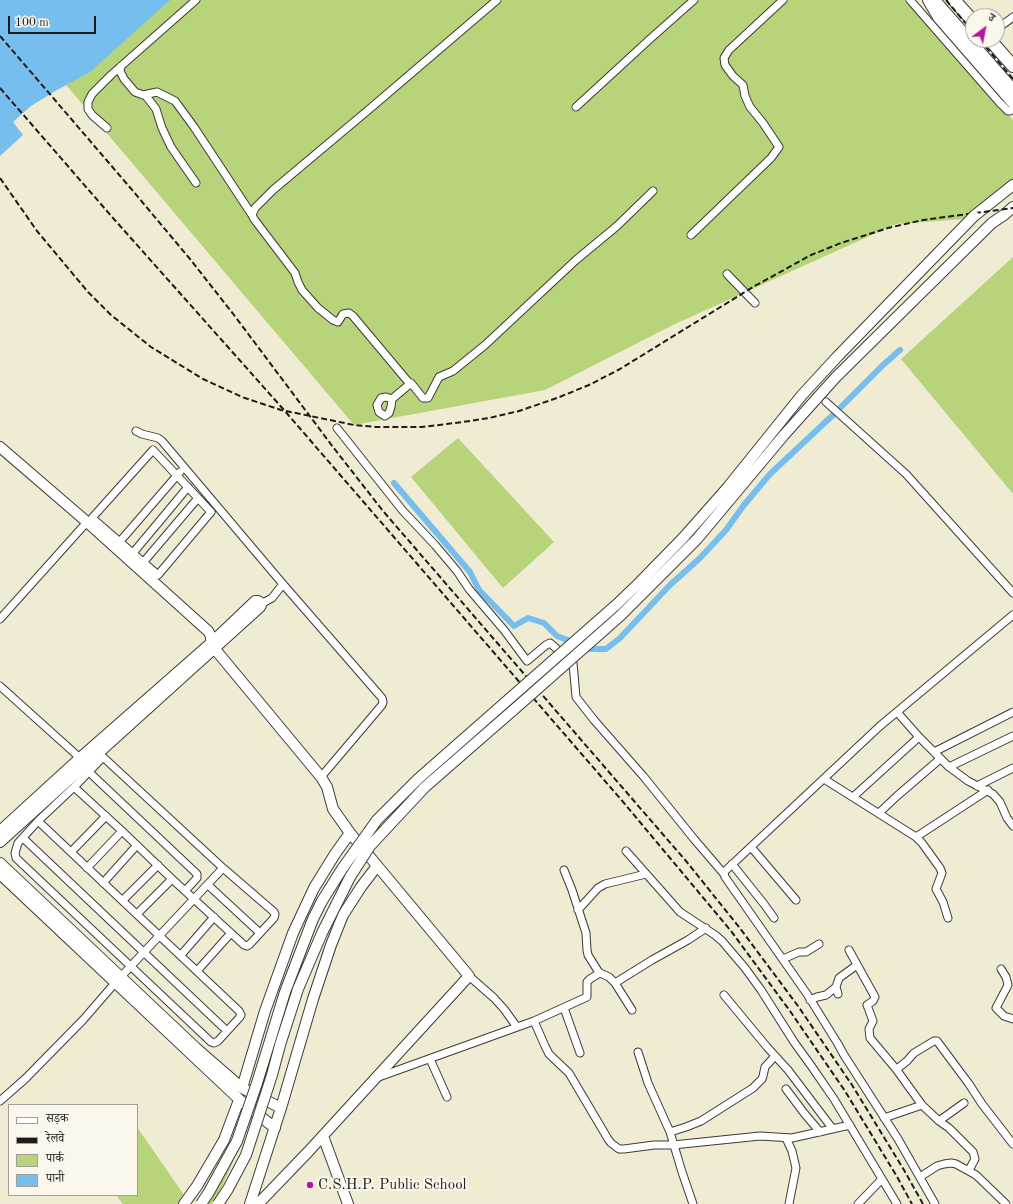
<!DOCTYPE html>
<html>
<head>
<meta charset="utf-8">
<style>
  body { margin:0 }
  #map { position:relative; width:1013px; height:1204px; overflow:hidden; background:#f0ebd3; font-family:"Old Standard TT","Noto Serif Devanagari",serif }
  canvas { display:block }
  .legend { position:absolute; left:8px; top:1104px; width:130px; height:92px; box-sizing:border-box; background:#fbf7ec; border:1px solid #a29f99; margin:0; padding:5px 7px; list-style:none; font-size:12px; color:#1c1c1c }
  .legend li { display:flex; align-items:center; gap:8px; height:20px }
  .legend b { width:20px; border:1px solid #a29f99 }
  .north { position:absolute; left:965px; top:8px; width:40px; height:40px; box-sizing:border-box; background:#fbf7ec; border:1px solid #a29f99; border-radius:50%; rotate:32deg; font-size:11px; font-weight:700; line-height:16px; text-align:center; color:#1c1c1c }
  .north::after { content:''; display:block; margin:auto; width:14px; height:18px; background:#b5179e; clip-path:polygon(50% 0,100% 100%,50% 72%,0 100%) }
  .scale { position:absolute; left:8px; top:16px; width:88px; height:18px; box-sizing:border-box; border:2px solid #1c1c1c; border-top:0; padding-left:5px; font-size:12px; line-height:14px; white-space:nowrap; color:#1c1c1c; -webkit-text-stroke:3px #fbf7ec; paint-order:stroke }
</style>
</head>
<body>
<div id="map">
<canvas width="1013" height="1204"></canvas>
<ul class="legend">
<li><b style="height:5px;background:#fff"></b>सड़क</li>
<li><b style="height:5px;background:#1c1c1c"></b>रेलवे</li>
<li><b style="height:11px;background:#b7d47b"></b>पार्क</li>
<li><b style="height:11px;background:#75beee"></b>पानी</li>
</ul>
<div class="north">उ</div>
<div class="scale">100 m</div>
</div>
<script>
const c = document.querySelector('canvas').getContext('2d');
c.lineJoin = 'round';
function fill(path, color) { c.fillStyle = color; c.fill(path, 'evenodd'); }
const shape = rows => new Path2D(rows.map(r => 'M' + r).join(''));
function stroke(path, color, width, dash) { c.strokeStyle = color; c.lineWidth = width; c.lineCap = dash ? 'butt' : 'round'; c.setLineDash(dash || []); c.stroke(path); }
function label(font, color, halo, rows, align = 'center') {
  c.font = font + ' "Old Standard TT",serif'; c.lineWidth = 4; c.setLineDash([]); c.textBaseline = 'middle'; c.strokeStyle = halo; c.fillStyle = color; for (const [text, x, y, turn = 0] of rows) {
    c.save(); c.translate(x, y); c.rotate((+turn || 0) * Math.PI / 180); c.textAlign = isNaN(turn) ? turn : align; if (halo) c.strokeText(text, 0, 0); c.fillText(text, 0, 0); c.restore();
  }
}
const green = shape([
  [166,0,915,0,1013,120,1013,181,979,218,896,224,675,324,545,390,354,425,66,85],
  [1013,257,1013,494,901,359],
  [458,438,554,542,503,588,411,477],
  [137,1127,184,1195,177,1204,123,1204,116,1195,137,1195],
  [232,1159,234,1160,218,1195,213,1204,208,1204]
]);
const water = shape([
  [0,0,170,0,90,72,57,90,31,106,13,122,23,135,0,156]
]);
const canal = shape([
  [841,407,883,365,900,350],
  [394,483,470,572,479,590,514,626,528,618,544,623,557,636,575,643],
  [583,646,590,649,606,649,620,638,670,585,700,558,726,530,744,505,770,474,833,415]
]);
const street = shape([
  [910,0,999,102,1008,111,1010,111,1013,109],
  [997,29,1013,17],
  [121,66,120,71,124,79,135,92,146,96,156,109,162,128,171,147,196,183],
  [143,95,157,92,175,101,194,127,252,215],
  [576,107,650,39,694,0],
  [107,128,92,115,88,109,88,102,92,94,111,75,196,0],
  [691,235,771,158,779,147,763,123,750,107,745,96,743,85,733,76,725,65,724,58,729,50,783,0],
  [727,274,755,303],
  [410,384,353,316,349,313,343,314,338,322,333,320,318,308,302,290,298,282,295,273,254,219,252,215,255,208,273,190,373,106,497,0],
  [392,399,386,397,381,398,377,405,379,412,385,416,389,413,391,407,392,399,411,383,423,398,428,398,439,377,453,371,485,345,576,260,617,226,653,191],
  [826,402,906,474,1013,593],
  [337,428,403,511,435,545,457,571,469,589,504,630,527,661,546,645,550,643,573,663,576,697,594,720,644,777,694,839,724,874],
  [136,431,142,434,158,438,162,441,282,583,382,698,383,702,382,705,321,777],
  [153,450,211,512,158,575,92,518,153,450],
  [116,546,180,472],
  [133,553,188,487],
  [141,565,198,498],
  [261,604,272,598,283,584],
  [0,619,87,522],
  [0,686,80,758],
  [897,712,919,737,949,767,968,781,993,794,1000,802,1007,818,1013,826],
  [934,752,1013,712],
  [949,767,1013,736],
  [89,772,197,874,197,878,185,891],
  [824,779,916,837,922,843,940,868,942,873,936,889,943,902,948,918],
  [977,786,1013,768],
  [853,797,919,737],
  [879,813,897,796,940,759],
  [38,821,239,1011,241,1015,239,1018,218,1041,214,1043,211,1042,16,858,15,853,18,843,38,821,74,787,122,831,172,879,244,945,247,946,250,944,274,918,275,914,274,912,223,868,103,757,74,787],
  [916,837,988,790],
  [23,838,227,1031],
  [751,847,796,900],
  [626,851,680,912,715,935,722,941,745,968,761,990,794,1042,812,1067,834,1099,897,1204],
  [71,852,106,816],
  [732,864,764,904,774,918],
  [87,868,122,831],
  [103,883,137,845],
  [208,885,260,933],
  [123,900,158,865],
  [578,910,598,888,605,884,646,874],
  [137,914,172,879],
  [849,950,875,997,873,1001,867,1005,873,1021,869,1029,870,1038,896,1069,922,1105,939,1121,949,1128,973,1152,975,1159,969,1170],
  [181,955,214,917],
  [783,959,799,952,806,952,819,944],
  [1001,969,1006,977,1008,985,996,1008,1004,1016,1013,1019],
  [197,971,231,933],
  [598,972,609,977,615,983,632,1010],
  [469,976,494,998,504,1009,517,1027],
  [615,983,652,960,688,940,706,928],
  [838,994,836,987,839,978,857,965],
  [724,995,767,1047,788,1070,832,1128],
  [810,1000,817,997,826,995,836,987],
  [564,1008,580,1053],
  [534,1021,545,1046,549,1054,569,1073,608,1139,611,1143,619,1149,624,1149,654,1145,673,1145,760,1136,792,1138,850,1125],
  [638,1052,648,1083,670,1132,682,1172,693,1204],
  [430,1059,447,1097],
  [897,1069,907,1061,914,1053,934,1041,937,1041,969,1084,982,1104,1013,1144],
  [376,1078,534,1021,587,997,587,982,590,979,598,974,598,971,588,955,587,950,586,933,572,890,564,870],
  [786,1089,804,1113,820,1132],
  [0,1101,25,1079,83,1020,115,983,223,868],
  [884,1118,922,1105],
  [939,1121,964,1103],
  [670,1132,686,1127,701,1121,753,1088,762,1079,763,1076,765,1067,775,1056],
  [786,1138,792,1151,796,1168,789,1204],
  [920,1177,937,1166,944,1164,951,1163,956,1164,976,1175,1006,1204],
  [858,1204,882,1179],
  [935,1204,898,1139,844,1055,838,1044,807,994,725,877,724,872,880,726,1013,615]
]);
const secondary = shape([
  [935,0,1013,89],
  [974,216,1013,185],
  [992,223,1004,215,1013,207],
  [0,447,87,522,208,631,211,636,211,643,214,648,321,777,327,787,333,809,350,833,469,976,308,1152,258,1204],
  [0,831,80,758,211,643,255,601,258,601,261,603,261,605,260,607,0,842],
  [0,863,196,1048,242,1088,281,1108],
  [0,874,242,1102,275,1128],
  [242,1088,265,1011,293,933,314,888,335,854,350,833],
  [323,1136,348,1204],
  [184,1204,197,1186,224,1140,239,1100],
  [250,1204,281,1108,313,999,331,945,343,915,361,887,377,866]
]);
const highway = shape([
  [929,0,939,17,1013,102],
  [954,0,973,21],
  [990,40,1013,66]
]);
const rail = shape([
  [946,0,973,32],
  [0,36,133,191,190,259,234,315,333,447,383,511,686,861,739,927,798,1006,852,1085,904,1170,923,1204],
  [980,40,1013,79],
  [0,88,113,218,284,410,624,803,731,931,790,1011,845,1091,896,1175,912,1204],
  [0,178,37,231,88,292,111,315,151,347,203,379,242,397,281,410,354,425,376,427,422,427,463,422,489,418,519,411,557,398,589,385,620,369,753,287,811,255,841,243,888,228,923,220,1013,208]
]);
const secondaryBridge = shape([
  [201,1204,209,1192,237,1141,257,1083,285,992,313,919,322,901,342,869,377,820,418,779,616,605,639,583,683,538,728,487,802,395,837,357,974,216],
  [218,1204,228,1189,246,1155,272,1075,280,1045,298,989,322,933,350,877,370,846,396,818,425,787,518,706,620,616,697,539,784,435,836,377,992,223]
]);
const markers = [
  [310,1185,4,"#b5179e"]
];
const poiNames = [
  ["C.S.H.P. Public School",318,1185]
];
fill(green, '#b7d47b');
fill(water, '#75beee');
stroke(canal, '#75beee', 6);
stroke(street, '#3c3b37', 9);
stroke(secondary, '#3c3b37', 12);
stroke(highway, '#3c3b37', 14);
stroke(street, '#fff', 7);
stroke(secondary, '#fff', 10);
stroke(highway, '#fff', 12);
stroke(rail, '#1c1c1c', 2, [6, 3]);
stroke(secondaryBridge, '#3c3b37', 12, []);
stroke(secondaryBridge, '#fff', 10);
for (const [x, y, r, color] of markers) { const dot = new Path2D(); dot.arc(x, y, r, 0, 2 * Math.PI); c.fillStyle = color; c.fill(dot); stroke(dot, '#fbf7ec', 1.5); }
label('15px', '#1c1c1c', '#fbf7ec', poiNames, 'left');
</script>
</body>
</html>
